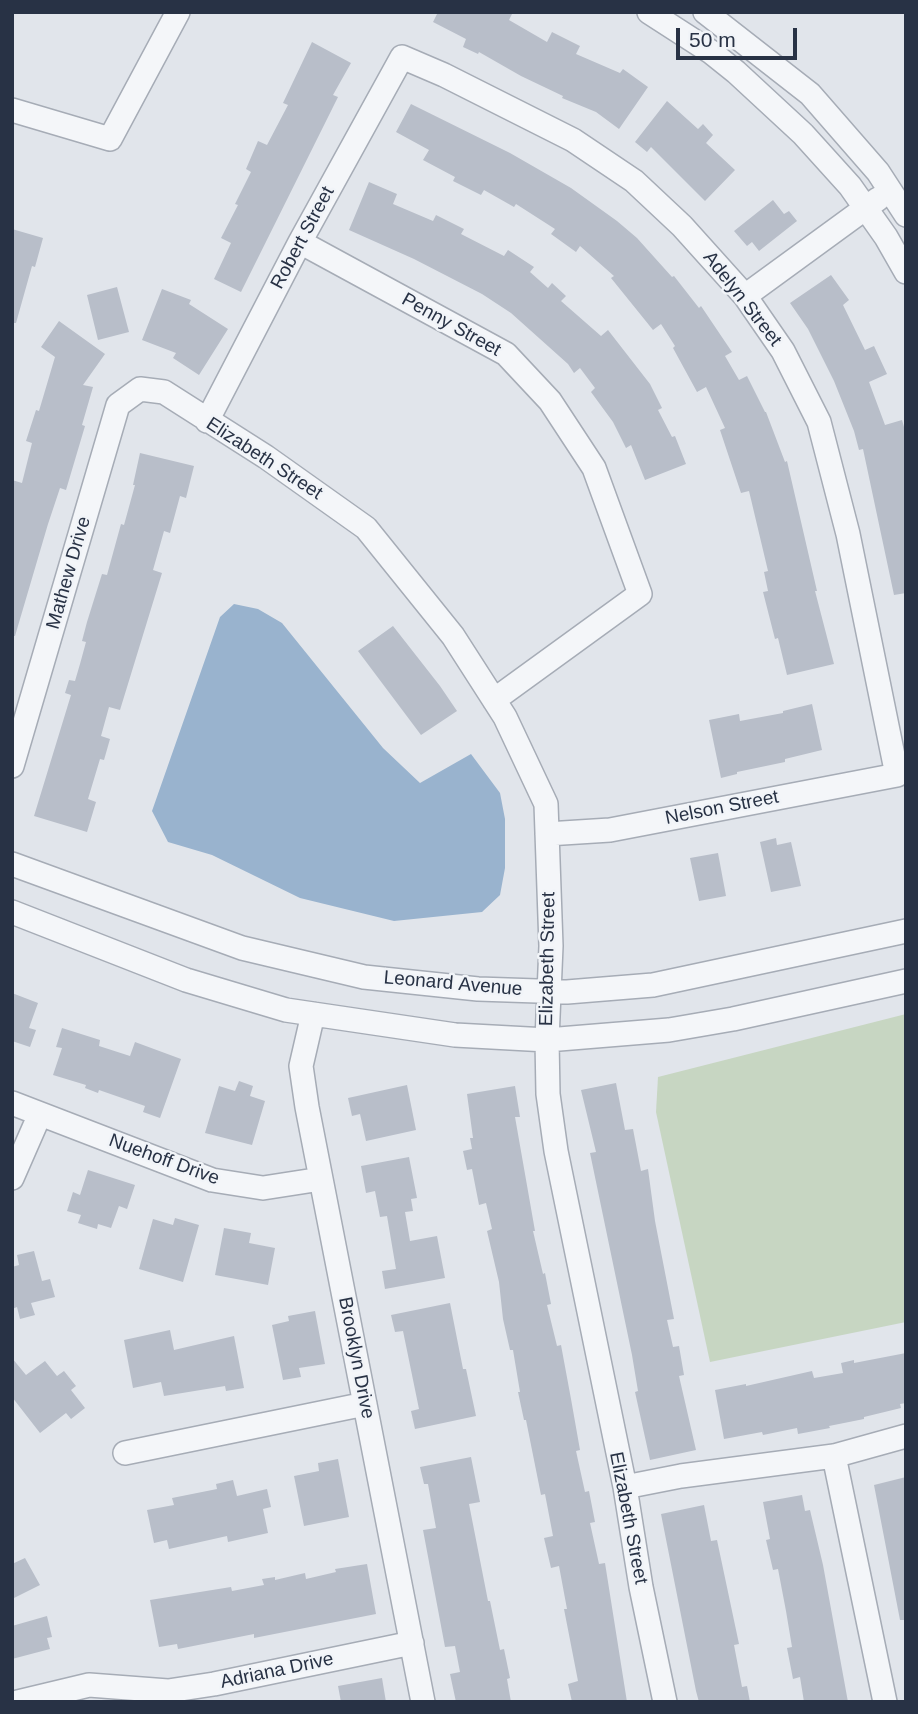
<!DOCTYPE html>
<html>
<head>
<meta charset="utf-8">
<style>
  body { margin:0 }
  #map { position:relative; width:918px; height:1714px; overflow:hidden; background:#e1e5eb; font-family:Arial,sans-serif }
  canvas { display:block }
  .frame { position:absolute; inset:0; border:14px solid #283245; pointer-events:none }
  .scale { position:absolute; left:676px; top:28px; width:121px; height:32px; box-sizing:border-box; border:4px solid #283245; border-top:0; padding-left:9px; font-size:21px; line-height:24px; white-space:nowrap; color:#283245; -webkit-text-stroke:5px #f1f4f8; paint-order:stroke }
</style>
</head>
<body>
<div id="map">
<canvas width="918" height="1714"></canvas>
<div class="frame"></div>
<div class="scale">50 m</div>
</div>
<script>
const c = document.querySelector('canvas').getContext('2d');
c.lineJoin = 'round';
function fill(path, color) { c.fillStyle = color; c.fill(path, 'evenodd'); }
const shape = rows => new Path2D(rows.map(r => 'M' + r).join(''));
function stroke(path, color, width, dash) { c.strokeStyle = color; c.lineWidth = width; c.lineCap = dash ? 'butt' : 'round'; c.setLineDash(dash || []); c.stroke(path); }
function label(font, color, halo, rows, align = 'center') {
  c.font = font + ' Arial,sans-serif'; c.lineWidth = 5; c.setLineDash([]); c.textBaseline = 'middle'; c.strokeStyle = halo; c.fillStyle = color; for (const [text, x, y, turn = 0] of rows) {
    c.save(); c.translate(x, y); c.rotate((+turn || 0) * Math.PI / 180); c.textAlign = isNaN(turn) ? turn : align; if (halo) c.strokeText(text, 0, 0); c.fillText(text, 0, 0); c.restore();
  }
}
const green = shape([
  [906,1014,906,1322,710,1362,656,1112,658,1077]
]);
const water = shape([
  [234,604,258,609,282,623,383,748,420,783,471,754,500,793,505,819,505,868,500,895,482,912,394,921,300,898,212,855,168,842,152,811,220,617]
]);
const building = shape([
  [438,12,513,12,509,20,547,42,552,32,580,46,576,54,620,73,623,69,648,87,619,129,596,112,562,98,563,96,521,76,479,52,478,54,463,47,466,39,433,22],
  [312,42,351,63,333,95,338,97,241,292,214,279,231,243,221,238,238,205,235,204,251,172,246,169,258,141,267,145,288,105,283,103],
  [667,101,698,129,703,124,713,135,706,143,735,170,705,201,651,147,647,152,635,142],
  [411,104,510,153,571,188,617,221,637,238,672,277,674,276,699,308,701,306,732,352,725,356,739,380,747,376,765,412,766,412,785,462,787,461,817,591,815,591,834,664,787,675,778,638,775,639,763,592,768,591,764,572,768,571,749,491,741,493,720,430,725,428,706,387,697,392,673,348,675,346,661,324,653,330,611,278,614,276,580,246,576,252,551,234,555,229,516,204,514,207,484,190,481,195,453,181,455,177,423,160,429,150,396,132],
  [369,182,397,194,393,204,433,221,436,215,464,229,461,234,504,256,508,250,534,267,530,272,548,288,552,283,566,296,561,301,601,336,608,330,650,384,662,408,658,410,672,437,675,436,686,464,645,480,631,445,626,448,613,422,591,392,595,388,580,368,574,373,568,364,511,313,482,294,414,259,349,230],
  [773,200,784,214,789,211,797,221,759,251,752,242,747,246,734,231],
  [12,229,43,238,35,267,32,266,16,323,12,323],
  [831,275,849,300,843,305,865,350,874,346,887,374,869,382,885,425,902,420,906,434,906,593,894,595,863,449,859,450,854,431,834,381,808,329,790,303],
  [117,287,129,332,98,340,87,295],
  [162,289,191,300,189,304,228,329,199,375,173,358,176,353,142,340],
  [59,321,105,354,83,385,93,387,82,425,85,426,66,490,60,488,48,524,15,636,12,636,12,480,22,483,32,443,26,441,36,410,39,411,55,357,41,347],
  [140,453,194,466,186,498,180,496,170,533,164,531,153,570,162,573,120,710,109,707,101,736,110,739,104,760,100,759,88,799,96,802,87,832,34,816,71,695,65,693,69,680,75,681,80,664,86,642,82,641,87,622,102,574,107,575,121,524,124,525,135,485,133,485],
  [393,626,440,686,457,711,421,735,358,651],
  [812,704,822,750,785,759,785,762,737,772,737,774,721,778,709,720,739,714,740,721,783,713,783,711],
  [776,838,777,845,791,842,801,886,771,892,760,842],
  [718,853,726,896,699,901,690,858],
  [12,993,38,1003,29,1028,36,1030,30,1047,12,1041],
  [62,1028,100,1040,99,1046,130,1056,135,1042,181,1059,160,1118,143,1112,145,1106,99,1090,98,1093,85,1088,86,1085,53,1075,62,1048,56,1047],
  [239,1081,253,1086,250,1096,265,1101,252,1145,205,1133,219,1086,235,1091],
  [616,1083,625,1130,633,1129,641,1171,648,1169,655,1221,674,1319,667,1320,673,1347,679,1346,684,1375,679,1376,696,1450,650,1460,635,1392,638,1391,632,1355,590,1153,596,1152,581,1090],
  [407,1085,416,1130,366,1141,360,1114,352,1116,348,1098],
  [515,1086,520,1117,515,1117,535,1231,533,1231,543,1274,545,1273,551,1304,547,1305,557,1346,561,1345,571,1399,580,1450,576,1451,585,1492,589,1491,595,1522,590,1523,599,1564,605,1563,627,1702,572,1702,568,1684,578,1681,564,1609,567,1609,559,1566,551,1568,544,1538,553,1536,545,1494,541,1495,526,1420,524,1420,518,1392,520,1392,513,1350,510,1350,503,1319,499,1282,487,1231,492,1229,486,1203,479,1205,472,1169,467,1170,463,1151,472,1149,470,1138,473,1138,467,1094],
  [409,1157,417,1198,411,1199,413,1211,405,1212,410,1241,437,1236,445,1278,385,1289,382,1271,396,1269,387,1216,380,1217,375,1191,366,1193,361,1166],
  [88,1170,135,1185,127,1209,119,1206,111,1228,98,1224,97,1229,78,1223,81,1215,67,1211,73,1192,80,1195],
  [175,1218,199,1225,183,1282,139,1269,153,1219,173,1225],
  [224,1228,251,1233,249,1243,275,1248,268,1285,215,1275],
  [34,1251,42,1281,50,1279,55,1297,31,1303,35,1315,20,1319,17,1307,12,1309,12,1267,19,1265,17,1255],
  [450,1303,463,1369,466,1369,476,1416,415,1429,411,1411,419,1409,403,1331,395,1332,391,1315],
  [315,1311,325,1364,299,1368,301,1377,283,1380,272,1325,289,1321,288,1316],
  [170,1330,174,1350,234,1336,244,1388,226,1391,225,1386,164,1396,161,1382,133,1388,124,1340],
  [906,1353,906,1403,900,1404,901,1408,864,1417,864,1419,829,1426,830,1428,798,1434,797,1428,763,1435,762,1432,724,1439,715,1390,746,1384,746,1386,812,1371,814,1378,843,1373,841,1363,854,1360,854,1363],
  [12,1358,26,1375,45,1361,57,1376,64,1371,76,1386,71,1390,85,1408,71,1419,66,1413,40,1433,12,1397],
  [471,1457,480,1502,469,1504,488,1601,490,1601,500,1650,504,1649,510,1678,507,1679,511,1702,456,1702,450,1674,460,1672,455,1646,445,1647,423,1530,436,1528,428,1484,424,1484,420,1467],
  [338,1459,349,1517,304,1526,294,1476,319,1471,318,1463],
  [906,1477,906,1620,900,1620,874,1485],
  [233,1480,237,1496,267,1489,271,1507,263,1509,268,1533,228,1542,227,1536,169,1549,167,1540,154,1543,147,1510,174,1505,172,1498,217,1489,216,1484],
  [802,1495,805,1511,810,1510,823,1565,848,1702,804,1702,800,1677,793,1679,787,1648,792,1647,786,1611,778,1569,773,1570,766,1540,770,1539,763,1502],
  [704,1505,711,1541,717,1540,739,1644,734,1645,742,1687,747,1686,750,1702,699,1702,696,1691,661,1514],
  [25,1558,40,1585,12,1599,12,1564],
  [367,1564,376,1614,254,1638,254,1634,178,1649,177,1644,159,1647,150,1600,231,1587,232,1591,264,1585,262,1579,275,1577,275,1580,305,1573,306,1579,336,1572,335,1569],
  [47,1616,52,1637,47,1638,50,1649,12,1659,12,1626],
  [382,1678,386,1702,341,1702,338,1686]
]);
const minor = shape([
  [649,12,711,52,736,72,803,134,850,186,886,237,906,272],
  [705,12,810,94,878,172,906,215],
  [12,110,110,139,178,12],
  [300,242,506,354,550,401,594,468,640,594,494,700],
  [745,296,878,199],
  [207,421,300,242,402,57,444,75,573,140,634,181,682,226,745,296,783,351,819,422,848,534,897,775,610,830,547,834],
  [12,766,118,405,140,389,164,392,266,457,366,528,453,636,505,717,546,804,551,946,547,1040,548,1094,556,1151,625,1487,641,1587,665,1702],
  [12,864,242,948,364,977,478,989,567,992,653,985,906,931],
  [12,912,186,980,286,1010,455,1035,547,1040,669,1030,733,1019,906,981],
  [313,1014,301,1066,307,1107,423,1702],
  [12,1103,212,1180,263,1188,321,1179],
  [12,1178,40,1114],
  [125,1453,365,1404],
  [834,1456,885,1702],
  [625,1487,681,1476,834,1456,906,1436],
  [18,1702,89,1685,168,1691,214,1684,412,1643]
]);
const streetNames = [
  ["Robert Street",303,238,-62],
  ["Adelyn Street",742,299,52],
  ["Penny Street",451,325,29],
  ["Elizabeth Street",264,459,33],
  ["Mathew Drive",69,573,-74],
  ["Nelson Street",722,808,-11],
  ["Elizabeth Street",548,959,-89],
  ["Leonard Avenue",453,984,5],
  ["Nuehoff Drive",164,1160,20],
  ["Brooklyn Drive",356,1358,79],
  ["Elizabeth Street",628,1518,79],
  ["Adriana Drive",277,1671,-12]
];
fill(green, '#c7d6c2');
fill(water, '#99b3ce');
fill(building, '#b8bec9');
stroke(minor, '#a6acb6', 26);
stroke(minor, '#f4f6f9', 23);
label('19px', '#283245', '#f1f4f8', streetNames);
</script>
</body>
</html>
